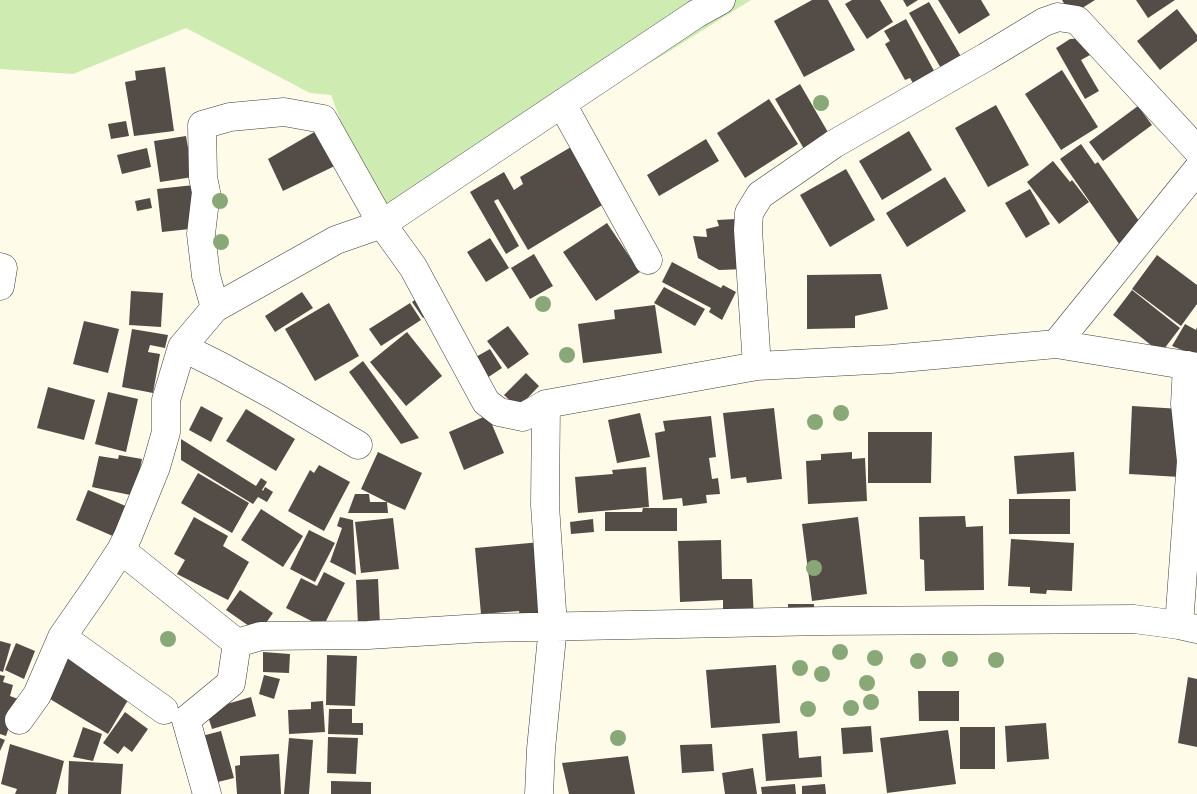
<!DOCTYPE html>
<html>
<head>
<meta charset="utf-8">
<style>
  body { margin:0 }
  canvas { display:block; background:#fffbe9 }
</style>
</head>
<body>
<canvas width="1197" height="794"></canvas>
<script>
const c = document.querySelector('canvas').getContext('2d');
c.lineJoin = 'round';
function fill(path, color) { c.fillStyle = color; c.fill(path, 'evenodd'); }
const shape = rows => new Path2D(rows.map(r => 'M' + r).join(''));
function stroke(path, color, width, dash) { c.strokeStyle = color; c.lineWidth = width; c.lineCap = dash ? 'butt' : 'round'; c.setLineDash(dash || []); c.stroke(path); }
const green = shape([
  [0,0,751,0,660,57,377,218,331,95,310,93,186,28,73,74,0,69]
]);
const building = shape([
  [812,0,828,0,855,50,804,77,774,21],
  [852,0,880,0,893,22,867,39,845,4],
  [903,0,918,0,907,7],
  [938,0,981,0,990,15,959,34],
  [1062,0,1095,0,1071,15],
  [1136,0,1175,0,1148,18],
  [929,2,966,65,946,77,909,13],
  [1177,9,1197,35,1197,41,1160,70,1137,41],
  [906,19,939,80,918,92,910,78,905,80,885,44,890,41,884,31],
  [1090,38,1099,50,1081,60,1099,91,1085,99,1056,48,1070,39],
  [165,67,174,131,134,136,125,82,136,80,135,71],
  [1062,70,1098,127,1061,150,1025,94],
  [800,84,829,134,804,149,775,99],
  [769,99,798,144,745,178,717,133],
  [996,105,1029,165,988,187,955,128],
  [1138,106,1152,125,1103,161,1089,142],
  [126,121,129,136,111,139,108,124],
  [323,127,343,162,283,191,268,159],
  [909,131,932,170,882,200,859,161],
  [186,136,193,177,160,182,154,141],
  [706,139,719,161,659,196,647,175],
  [1081,144,1095,164,1098,162,1146,231,1122,248,1060,159],
  [571,147,604,204,528,250,498,199,494,201,519,246,506,254,470,192,504,172,514,190,523,184,520,177],
  [147,148,151,167,122,174,117,155],
  [1053,161,1070,182,1072,180,1089,202,1059,224,1027,182],
  [846,169,875,220,830,247,800,195],
  [945,177,966,211,907,247,886,213],
  [194,185,199,228,162,232,157,189],
  [1030,189,1050,224,1026,238,1005,203],
  [150,198,152,208,137,211,135,201],
  [736,219,747,269,719,270,698,258,693,236,707,237,706,229,719,226,717,220],
  [607,223,640,272,596,301,563,252],
  [490,238,509,268,486,282,467,252],
  [534,254,553,286,530,299,511,268],
  [1157,255,1197,285,1197,304,1181,326,1132,289],
  [672,262,721,288,723,285,736,292,722,320,709,312,711,308,662,282],
  [881,274,888,309,855,316,855,328,807,329,807,275],
  [664,287,705,309,695,326,654,303],
  [1132,290,1180,328,1161,353,1113,315],
  [131,291,163,293,161,327,129,325],
  [302,292,313,308,275,332,265,316],
  [422,295,434,311,423,318,412,302],
  [329,303,359,356,315,381,285,329],
  [410,303,421,320,381,346,369,329],
  [655,305,662,353,583,363,578,324,615,319,614,310],
  [84,321,119,329,108,373,73,364],
  [1185,324,1196,330,1197,327,1197,356,1172,346],
  [508,326,529,354,508,369,487,341],
  [132,329,168,335,165,348,150,345,148,352,160,354,153,393,122,387],
  [407,332,442,376,406,406,370,362],
  [490,349,502,368,487,378,474,358],
  [363,361,419,438,401,444,349,372],
  [526,373,539,386,518,408,504,395],
  [48,387,95,400,84,440,37,428],
  [108,392,138,399,126,452,95,444],
  [201,406,223,418,211,442,189,430],
  [1132,406,1197,410,1197,478,1129,474],
  [774,408,782,479,747,483,746,477,731,479,723,413],
  [246,409,295,439,276,471,226,441],
  [640,413,650,457,617,463,608,420],
  [488,415,504,453,464,470,449,432],
  [711,416,716,457,709,458,712,479,718,478,720,494,706,495,707,503,683,506,682,498,663,500,655,433,665,431,663,421],
  [868,432,932,432,931,483,868,483],
  [181,439,256,486,261,478,267,482,262,490,263,491,265,487,273,492,267,502,258,497,253,504,181,460],
  [378,452,422,473,405,510,387,502,388,513,348,513,355,494,369,494,370,502,387,502,361,489],
  [852,452,852,459,865,458,867,501,808,504,806,461,821,460,821,454],
  [1074,452,1076,491,1017,494,1014,456],
  [119,455,142,459,135,496,92,487,99,456,118,459],
  [319,465,350,482,324,531,288,511,310,470,314,473],
  [646,467,649,507,578,513,575,477,613,474,612,470],
  [198,473,249,503,232,533,181,503],
  [88,490,128,507,115,537,76,520],
  [1009,499,1070,499,1070,534,1009,534],
  [643,508,677,508,677,531,605,531,605,512,642,512],
  [261,509,303,536,283,567,241,540],
  [965,516,966,527,983,526,984,590,925,591,924,560,920,559,919,517],
  [194,517,228,536,223,546,249,562,228,600,177,574,185,560,174,554],
  [340,517,353,520,356,575,330,562,342,528,337,526],
  [858,517,867,594,812,601,802,524],
  [393,518,399,569,361,573,355,522],
  [593,519,594,532,571,534,570,522],
  [309,530,335,543,315,582,290,569],
  [1011,539,1074,543,1072,591,1047,590,1046,594,1030,593,1030,587,1008,586],
  [721,540,722,579,752,579,754,619,723,619,723,600,680,602,678,541],
  [541,542,547,613,520,616,519,611,481,614,475,548],
  [324,572,345,583,323,627,286,608,301,578,317,586],
  [378,579,380,625,358,626,356,580],
  [240,590,273,613,259,633,226,610],
  [788,604,814,604,814,619,788,619],
  [0,641,11,644,3,672,0,671],
  [16,643,35,651,24,679,5,670],
  [263,652,290,654,289,673,263,672],
  [327,655,357,656,355,706,326,705],
  [68,657,131,695,108,734,45,696],
  [776,665,780,723,711,728,706,670],
  [0,675,5,676,3,682,13,685,10,696,18,699,6,736,0,734],
  [264,675,280,679,274,699,259,694],
  [1188,677,1197,679,1197,747,1178,743],
  [918,691,959,691,959,721,919,721],
  [251,697,256,716,212,729,206,710],
  [323,701,325,732,289,734,288,710,311,709,311,702],
  [329,709,352,709,352,723,363,723,363,735,328,734],
  [125,712,148,729,132,752,124,746,118,754,103,743],
  [1046,723,1049,759,1007,762,1005,726],
  [871,726,873,752,843,754,841,728],
  [83,727,102,734,93,761,73,757],
  [960,727,995,727,995,769,960,769],
  [948,730,956,784,887,793,880,738],
  [221,731,234,778,210,784,198,737],
  [797,731,799,758,821,756,822,777,766,781,762,734],
  [328,737,358,738,356,774,327,773],
  [0,738,5,740,0,751],
  [289,738,313,740,309,794,284,794],
  [10,744,64,761,56,794,15,794,17,789,1,784],
  [712,744,714,771,682,773,680,745],
  [279,754,281,794,237,794,235,766,240,765,240,756],
  [628,756,635,794,569,794,562,763],
  [69,761,123,764,121,794,68,794],
  [753,768,757,794,725,794,722,773],
  [331,781,371,782,371,794,331,794],
  [795,784,796,794,762,794,761,787],
  [825,784,826,794,802,794,802,786]
]);
const minor = shape([
  [562,104,648,260],
  [0,267,3,268,0,286],
  [215,308,206,276,201,234,206,192,203,177,202,125,230,117,284,112,323,119,382,224,413,267,486,402,499,412,523,417,546,404,757,366,891,359,1056,344,1197,170],
  [1056,344,1197,367],
  [182,347,220,366,275,396,358,445],
  [757,366,748,230,749,213,760,195,834,144,986,57,1044,22,1058,17,1077,20,1197,150],
  [121,550,237,643,261,636,368,635,482,628,825,621,1134,619,1179,625,1197,629],
  [1179,625,1191,461,1185,404,1187,365],
  [62,637,164,710],
  [19,720,37,695,62,637,96,588,121,550,128,536,156,467,166,432,166,400,182,347,215,308,336,240,382,224,696,14,721,0],
  [207,794,186,720,231,683,237,643],
  [539,794,541,749,553,626,545,505,546,404]
]);
const trees = [
  [821,103],
  [220,201],
  [221,242],
  [543,304],
  [567,355],
  [841,413],
  [815,422],
  [814,568],
  [168,639],
  [840,652],
  [875,658],
  [950,659],
  [996,660],
  [918,661],
  [800,668],
  [822,674],
  [867,683],
  [871,702],
  [851,708],
  [808,709],
  [618,738]
];
fill(green, '#ceebb2');
fill(building, '#544c47');
stroke(minor, '#3e3e3e', 29);
stroke(minor, '#fff', 28);
c.fillStyle = '#88a877';
for (const [x, y] of trees) { c.beginPath(); c.arc(x, y, 8, 0, 2 * Math.PI); c.fill(); }
</script>
</body>
</html>
